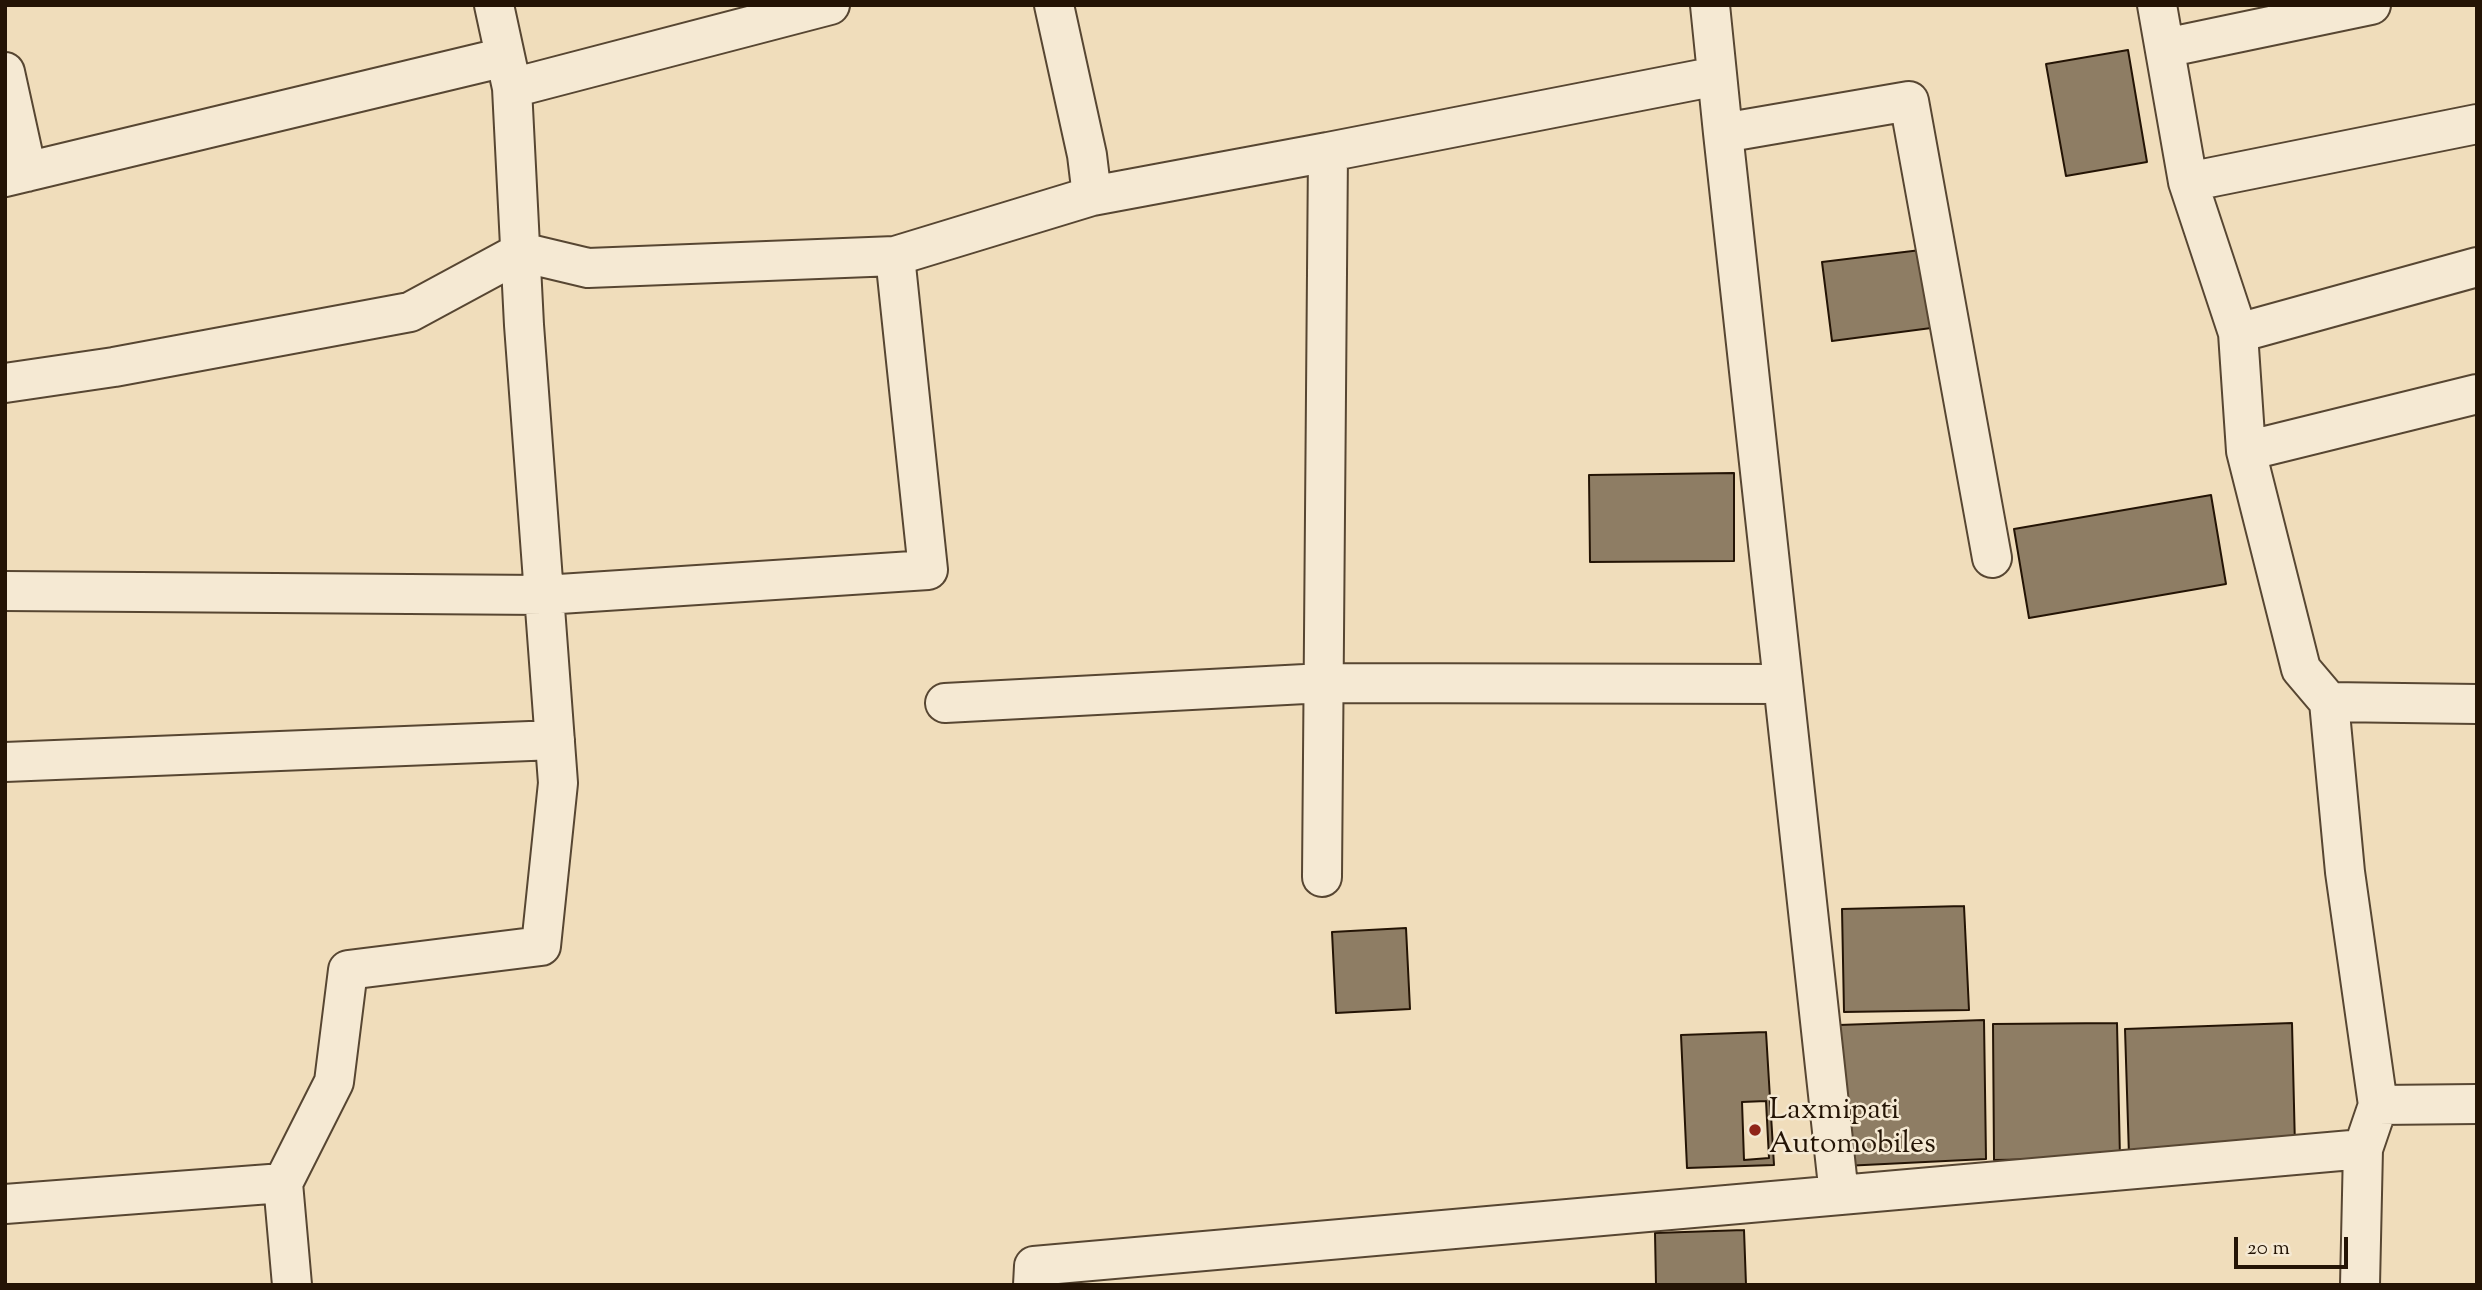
<!DOCTYPE html>
<html>
<head>
<meta charset="utf-8">
<style>
  body { margin:0 }
  #map { position:relative; width:2482px; height:1290px; overflow:hidden; background:#f0ddbb; font-family:"Sorts Mill Goudy",serif }
  canvas { display:block }
  .frame { position:absolute; inset:0; border:7px solid #241405; pointer-events:none }
  .scale { position:absolute; left:2234px; top:1237px; width:114px; height:32px; box-sizing:border-box; border:4px solid #241405; border-top:0; padding-left:9px; font-size:21px; line-height:24px; white-space:nowrap; color:#241405; -webkit-text-stroke:5px #f5e9d3; paint-order:stroke }
</style>
</head>
<body>
<div id="map">
<canvas width="2482" height="1290"></canvas>
<div class="frame"></div>
<div class="scale">20 m</div>
</div>
<script>
const c = document.querySelector('canvas').getContext('2d');
c.lineJoin = 'round';
function fill(path, color) { c.fillStyle = color; c.fill(path, 'evenodd'); }
const shape = rows => new Path2D(rows.map(r => 'M' + r).join(''));
function stroke(path, color, width, dash) { c.strokeStyle = color; c.lineWidth = width; c.lineCap = dash ? 'butt' : 'round'; c.setLineDash(dash || []); c.stroke(path); }
function label(font, color, halo, rows, align = 'center') {
  c.font = font + ' "Sorts Mill Goudy",serif'; c.lineWidth = 5; c.setLineDash([]); c.textBaseline = 'middle'; c.strokeStyle = halo; c.fillStyle = color; for (const [text, x, y, turn = 0] of rows) {
    c.save(); c.translate(x, y); c.rotate((+turn || 0) * Math.PI / 180); c.textAlign = isNaN(turn) ? turn : align; if (halo) c.strokeText(text, 0, 0); c.fillText(text, 0, 0); c.restore();
  }
}
const building = shape([
  [2128,50,2147,162,2066,176,2046,64,2128,50],
  [1929,249,1939,327,1832,341,1822,262,1929,249],
  [1734,473,1734,561,1590,562,1589,475,1734,473],
  [2211,495,2226,584,2029,618,2014,529,2211,495],
  [1964,906,1969,1010,1844,1012,1842,909,1964,906],
  [1406,928,1410,1009,1336,1013,1332,932,1406,928],
  [1984,1020,1986,1159,1844,1166,1839,1025,1984,1020],
  [2117,1023,2120,1158,1994,1160,1993,1024,2117,1023],
  [2292,1023,2295,1147,2129,1156,2125,1029,2292,1023],
  [1766,1032,1774,1165,1687,1168,1681,1035,1766,1032],
  [1766,1101,1769,1158,1744,1160,1742,1102,1766,1101],
  [1744,1230,1746,1285,1656,1285,1655,1233,1744,1230]
]);
const minor = shape([
  [1054,5,1087,155,1092,196],
  [1710,5,1723,133,1909,101,1992,558],
  [2157,5,2188,182,2238,333,2246,451,2301,669,2329,702,2345,872,2378,1105,2363,1149,2360,1285],
  [2165,48,2371,5],
  [5,72,27,172],
  [512,88,830,5],
  [1723,133,1839,1195],
  [1328,152,1717,76],
  [5,177,505,57],
  [2188,182,2477,124],
  [2238,333,2477,267],
  [5,383,114,367,410,312,521,252,588,268,895,256,1092,196,1328,152,1322,877],
  [2246,451,2477,394],
  [5,591,544,595,928,570,895,256],
  [2329,702,2477,704],
  [945,703,1324,683,1783,684],
  [5,762,555,740],
  [2378,1105,2477,1104],
  [5,1204,283,1183],
  [292,1285,283,1183,334,1082,348,970,541,946,558,783,524,325,512,88,494,5],
  [1033,1285,1034,1266,2363,1149]
]);
const markers = [
  [1755,1130,7,"#8f2418"]
];
const poiNames = [
  ["Laxmipati",1769,1113],
  ["Automobiles",1769,1147]
];
fill(building, '#8e7d64');
stroke(building, '#241405', 2);
stroke(minor, '#574632', 42);
stroke(minor, '#f5e9d3', 38);
for (const [x, y, r, color] of markers) { const dot = new Path2D(); dot.arc(x, y, r, 0, 2 * Math.PI); c.fillStyle = color; c.fill(dot); stroke(dot, '#f5e9d3', 2.5); }
label('30px', '#241405', '#f5e9d3', poiNames, 'left');
</script>
</body>
</html>
